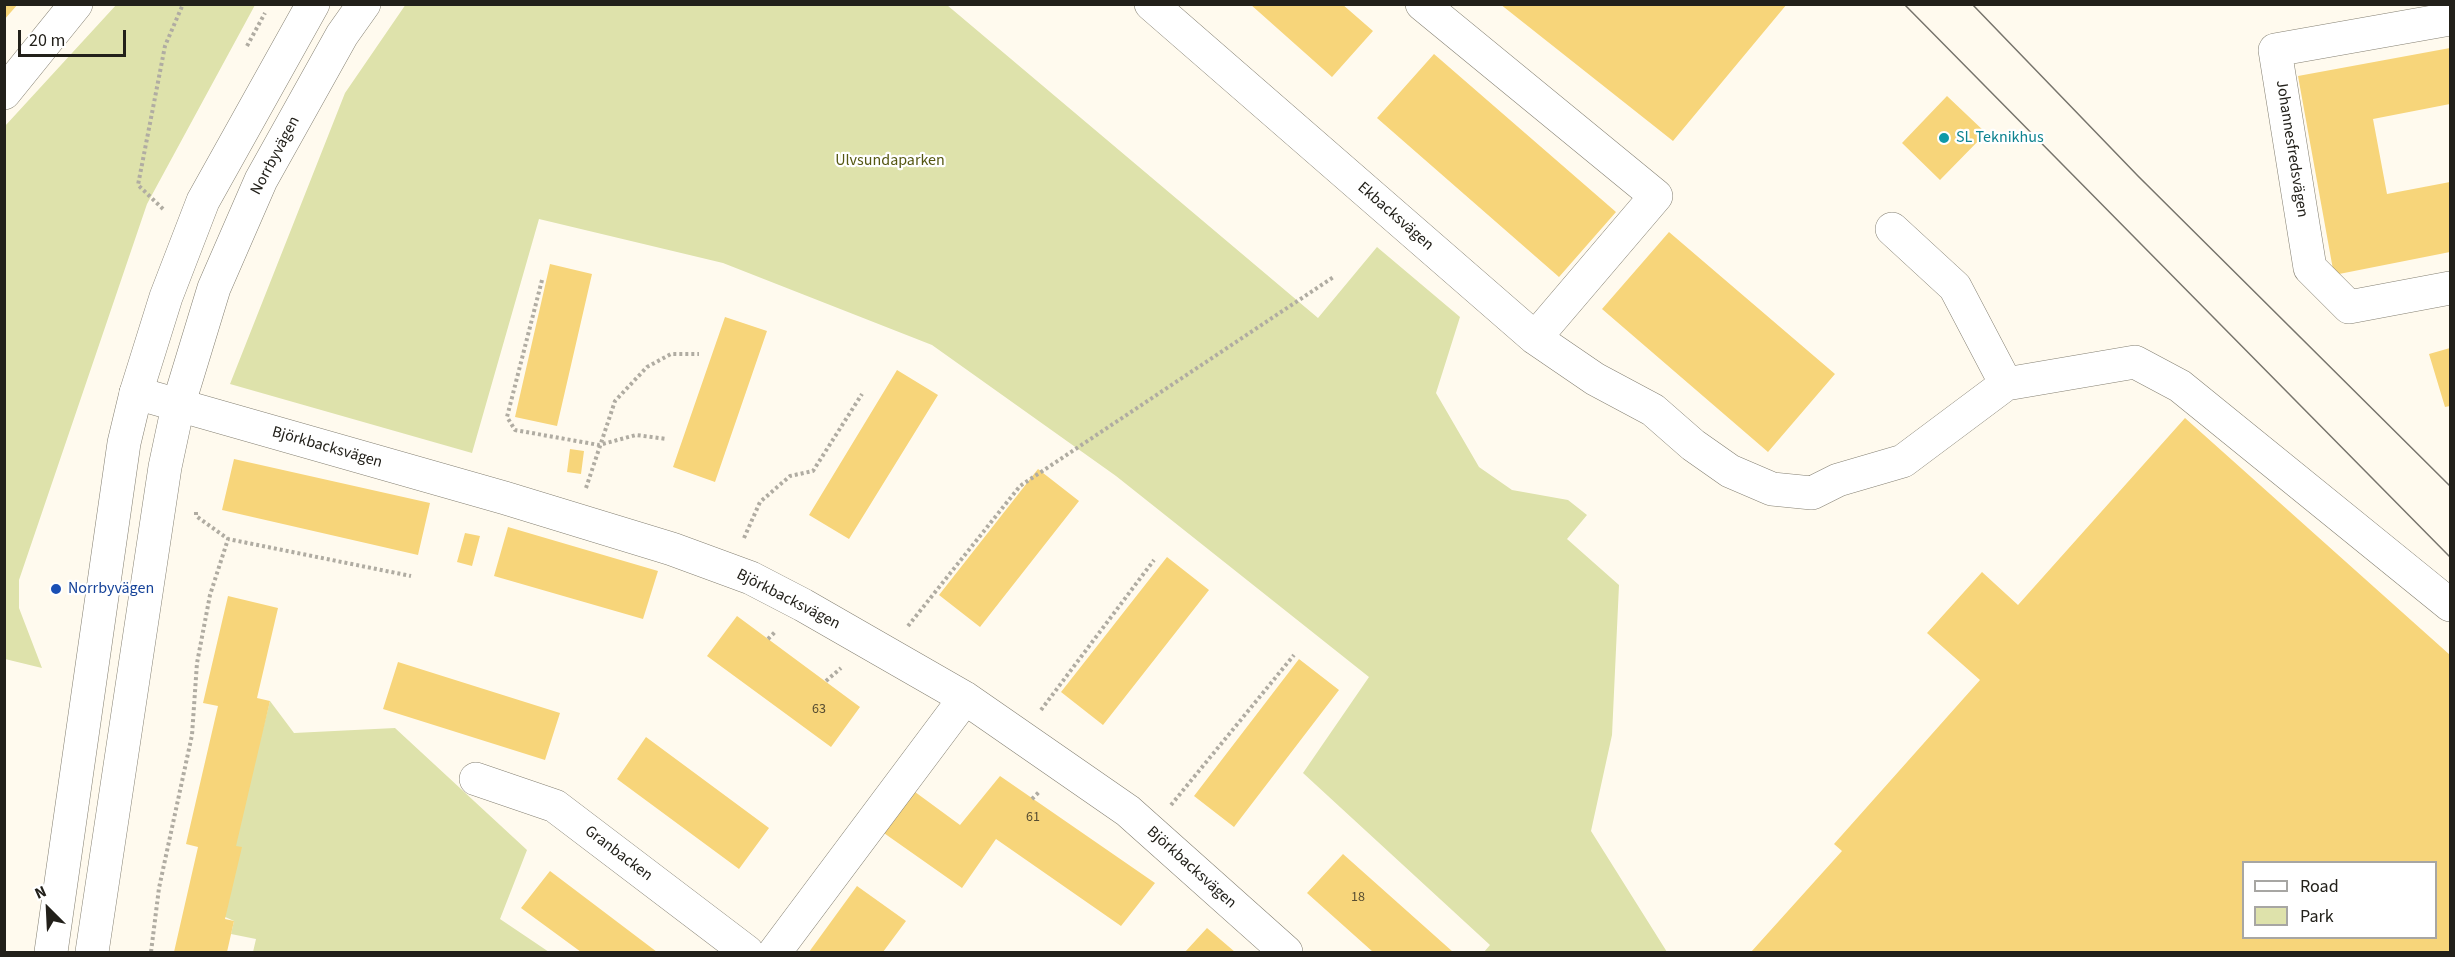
<!DOCTYPE html>
<html>
<head>
<meta charset="utf-8">
<style>
  body { margin:0 }
  #map { position:relative; width:2455px; height:957px; overflow:hidden; background:#fffaee; font-family:"Source Sans 3",sans-serif }
  canvas { display:block }
  .frame { position:absolute; inset:0; border:6px solid #22201a; pointer-events:none }
  .legend { position:absolute; left:2242px; top:861px; width:195px; height:78px; box-sizing:border-box; background:#fff; border:2px solid #a7a6a3; margin:0; padding:8px 10px; list-style:none; font-size:18px; color:#22201a }
  .legend li { display:flex; align-items:center; gap:12px; height:30px }
  .legend b { width:30px; border:2px solid #a7a6a3 }
  .north { position:absolute; left:18px; top:879px; width:60px; height:60px; -webkit-text-stroke:4px #fff; paint-order:stroke; rotate:336deg; font-size:16px; font-weight:700; line-height:24px; text-align:center; color:#22201a }
  .north::after { content:''; display:block; margin:auto; width:21px; height:27px; background:#22201a; clip-path:polygon(50% 0,100% 100%,50% 72%,0 100%) }
  .scale { position:absolute; left:18px; top:30px; width:108px; height:27px; box-sizing:border-box; border:3px solid #22201a; border-top:0; padding-left:8px; font-size:18px; line-height:21px; white-space:nowrap; color:#22201a; -webkit-text-stroke:4px #fff; paint-order:stroke }
</style>
</head>
<body>
<div id="map">
<canvas width="2455" height="957"></canvas>
<div class="frame"></div>
<ul class="legend">
<li><b style="height:8px;background:#fff"></b>Road</li>
<li><b style="height:16px;background:#dee2ab"></b>Park</li>
</ul>
<div class="north">N</div>
<div class="scale">20 m</div>
</div>
<script>
const c = document.querySelector('canvas').getContext('2d');
c.lineJoin = 'round';
function fill(path, color) { c.fillStyle = color; c.fill(path, 'evenodd'); }
const shape = rows => new Path2D(rows.map(r => 'M' + r).join(''));
function stroke(path, color, width, dash) { c.strokeStyle = color; c.lineWidth = width; c.lineCap = dash ? 'butt' : 'round'; c.setLineDash(dash || []); c.stroke(path); }
function label(font, color, halo, rows, align = 'center') {
  c.font = font + ' "Source Sans 3",sans-serif'; c.lineWidth = 4.5; c.setLineDash([]); c.textBaseline = 'middle'; c.strokeStyle = halo; c.fillStyle = color; for (const [text, x, y, turn = 0] of rows) {
    c.save(); c.translate(x, y); c.rotate((+turn || 0) * Math.PI / 180); c.textAlign = isNaN(turn) ? turn : align; if (halo) c.strokeText(text, 0, 0); c.fillText(text, 0, 0); c.restore();
  }
}
const green = shape([
  [117,4,255,5,147,204,19,580,19,608,42,668,5,659,5,126],
  [406,4,947,5,1318,318,1377,247,1460,317,1436,393,1479,467,1512,490,1568,500,1587,515,1567,539,1619,585,1612,735,1591,831,1667,952,1484,952,1490,945,1303,773,1369,677,1116,476,932,345,723,263,539,219,472,453,230,384,345,93],
  [270,701,294,733,395,728,527,850,500,919,549,952,253,952,256,939,231,934,234,921,223,916,233,846]
]);
const building = shape([
  [4,4,18,4,4,20],
  [1250,4,1342,4,1373,31,1332,77],
  [1500,4,1787,4,1673,141],
  [2450,48,2450,104,2373,119,2387,194,2450,182,2450,252,2334,275,2298,76],
  [1434,54,1616,212,1559,277,1377,118],
  [1947,96,1986,133,1940,180,1902,143],
  [1669,232,1835,374,1768,452,1602,309],
  [550,264,592,274,557,426,515,417],
  [725,317,767,331,715,482,673,467],
  [2450,348,2450,406,2445,407,2429,354],
  [897,370,938,395,849,539,809,515],
  [2185,418,2450,655,2450,952,1751,952,1842,851,1834,844,1980,680,1927,633,1982,572,2018,605],
  [2244,862,2436,862,2436,938,2244,938],
  [570,449,584,451,581,474,567,472],
  [234,459,430,503,418,555,222,510],
  [1038,469,1079,501,980,627,939,595],
  [508,527,658,571,643,619,494,576],
  [465,533,480,536,472,566,457,562],
  [1167,557,1209,590,1103,725,1061,692],
  [228,596,278,608,257,698,270,701,236,846,242,847,225,919,234,921,227,952,174,952,198,847,186,844,218,706,203,703],
  [737,616,860,707,831,747,707,656],
  [1299,659,1339,690,1234,827,1194,796],
  [398,662,560,713,545,760,383,709],
  [646,737,769,828,739,869,617,779],
  [1000,776,1155,883,1121,926,996,839,962,888,881,831,911,789,960,825],
  [1343,854,1453,952,1373,952,1307,893],
  [550,871,657,952,581,952,521,908],
  [857,886,906,921,883,952,809,952],
  [1207,928,1235,952,1185,952]
]);
const path = shape([
  [247,46,265,13],
  [163,209,138,185,165,46,183,4],
  [542,280,507,417,515,430,599,445,636,435,667,439],
  [586,488,615,401,647,367,671,354,699,354],
  [196,512,196,516,228,539],
  [744,538,760,502,790,476,813,471,862,394],
  [908,626,1020,486,1335,276],
  [768,639,776,631],
  [826,681,841,668],
  [1041,710,1154,560],
  [1032,799,1040,791],
  [1171,805,1294,655],
  [151,952,159,888,192,735,197,663,210,595,228,539,411,576]
]);
const minor = shape([
  [1151,4,1535,338,1595,379,1653,410,1693,445,1730,471,1772,489,1812,493,1838,480,1903,461,2006,384,2135,362,2180,386,2450,605],
  [1422,4,1656,196,1535,338],
  [2450,19,2275,50,2310,268,2349,307,2450,288],
  [4,93,76,4],
  [1892,229,1955,287,2006,384],
  [136,393,505,498,672,549,751,578,803,605,965,698,1128,811,1286,952],
  [476,779,555,806,747,952],
  [775,952,965,698]
]);
const major = shape([
  [51,952,124,443,136,393,166,297,203,201,313,4],
  [92,952,165,467,178,406,214,288,261,180,342,35,364,4]
]);
const tram = shape([
  [1904,4,2450,557],
  [1972,4,2138,176,2450,486]
]);
const markers = [
  [1944,138,6,"#0f9aa8"],
  [56,589,6,"#1a4fb4"]
];
const numberNames = [
  ["63",819,710],
  ["61",1033,818],
  ["18",1358,898]
];
const cultureNames = [
  ["SL Teknikhus",1956,138]
];
const streetNames = [
  ["Johannesfredsvägen",2291,149,81],
  ["Norrbyvägen",276,156,-62],
  ["Ekbacksvägen",1395,217,41],
  ["Björkbacksvägen",327,448,16],
  ["Björkbacksvägen",788,600,27],
  ["Granbacken",618,854,37],
  ["Björkbacksvägen",1191,868,42]
];
const parkNames = [
  ["Ulvsundaparken",890,161]
];
const transitNames = [
  ["Norrbyvägen",68,589]
];
fill(green, '#dee2ab');
fill(building, '#f7d57a');
stroke(minor, '#858073', 34);
stroke(major, '#858073', 34);
stroke(path, '#b0aca2', 4, [3, 3]);
stroke(minor, '#fff', 33);
stroke(major, '#fff', 33);
stroke(tram, '#77746c', 1.5);
for (const [x, y, r, color] of markers) { const dot = new Path2D(); dot.arc(x, y, r, 0, 2 * Math.PI); c.fillStyle = color; c.fill(dot); stroke(dot, '#fff', 2); }
label('14px', '#574d32', null, numberNames);
label('16px', '#0d838f', '#fff', cultureNames, 'left');
label('16px', '#22201a', '#fff', streetNames);
label('16px', '#555712', '#fff', parkNames);
label('16px', '#164399', '#fff', transitNames, 'left');
</script>
</body>
</html>
